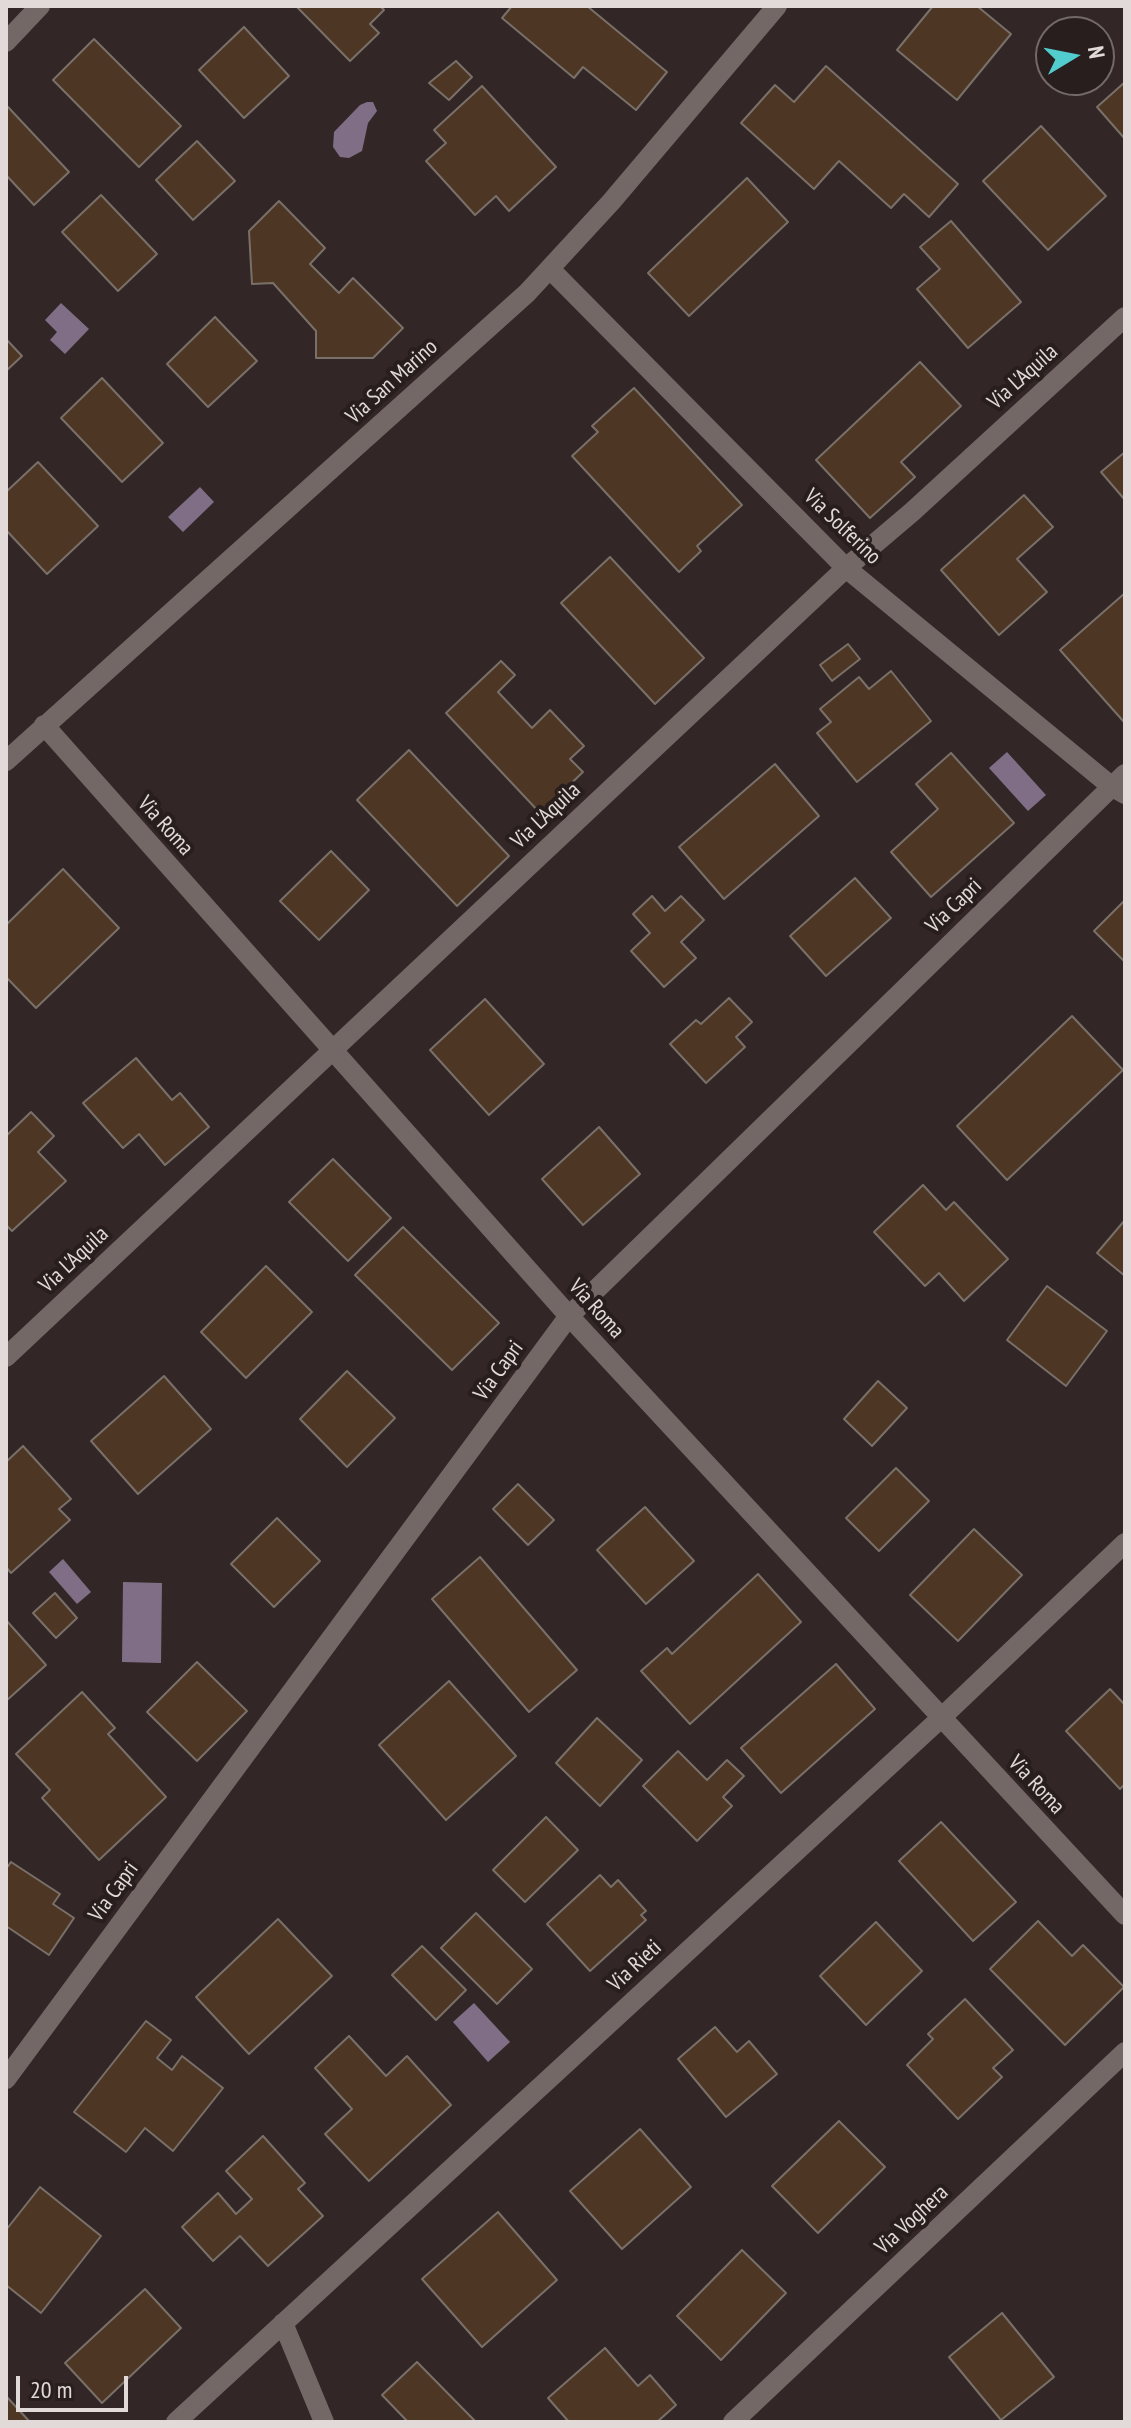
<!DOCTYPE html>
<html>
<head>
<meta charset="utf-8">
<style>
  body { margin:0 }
  #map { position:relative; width:1131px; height:2428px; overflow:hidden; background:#322726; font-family:"PT Sans Narrow",sans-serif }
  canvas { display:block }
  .frame { position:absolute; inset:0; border:8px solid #e1dad9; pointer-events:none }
  .north { position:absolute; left:1035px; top:16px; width:80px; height:80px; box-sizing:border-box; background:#281e1d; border:2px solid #726968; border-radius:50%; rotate:80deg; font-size:22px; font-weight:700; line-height:32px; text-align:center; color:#e1dad9 }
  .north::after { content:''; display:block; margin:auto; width:28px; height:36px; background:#52cdcd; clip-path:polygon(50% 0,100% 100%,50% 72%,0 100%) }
  .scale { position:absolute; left:16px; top:2376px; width:112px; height:36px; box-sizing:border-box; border:4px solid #e1dad9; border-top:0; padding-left:10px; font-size:24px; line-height:28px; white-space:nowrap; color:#e1dad9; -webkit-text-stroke:6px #281e1d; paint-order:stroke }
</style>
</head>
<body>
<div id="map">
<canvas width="1131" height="2428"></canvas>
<div class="frame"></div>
<div class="north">N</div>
<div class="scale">20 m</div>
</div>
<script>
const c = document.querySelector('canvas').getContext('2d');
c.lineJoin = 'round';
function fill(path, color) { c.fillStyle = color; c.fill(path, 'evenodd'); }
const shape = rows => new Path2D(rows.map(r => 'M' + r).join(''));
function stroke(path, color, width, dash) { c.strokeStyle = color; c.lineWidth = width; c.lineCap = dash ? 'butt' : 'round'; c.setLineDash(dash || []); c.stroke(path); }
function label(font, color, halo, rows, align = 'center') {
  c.font = font + ' "PT Sans Narrow",sans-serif'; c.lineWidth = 8; c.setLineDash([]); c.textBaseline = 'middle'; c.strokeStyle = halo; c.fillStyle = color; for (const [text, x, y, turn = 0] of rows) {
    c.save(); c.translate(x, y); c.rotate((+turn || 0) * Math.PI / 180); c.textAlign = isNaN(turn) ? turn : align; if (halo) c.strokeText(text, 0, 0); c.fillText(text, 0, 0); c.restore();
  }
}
const water = shape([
  [367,102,373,102,377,111,368,123,362,151,349,158,340,157,333,147,334,132,360,105],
  [61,303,89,329,65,354,50,340,57,332,45,320],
  [200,487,214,502,183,532,168,517],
  [1007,752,1046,795,1028,811,989,768],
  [63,1559,91,1592,77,1604,49,1572],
  [123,1582,162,1583,161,1663,122,1662],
  [474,2003,510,2042,488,2062,453,2022]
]);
const building = shape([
  [296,6,380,6,384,10,370,24,379,33,350,61,296,6],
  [512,6,587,6,667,72,636,110,583,67,574,78,502,18,512,6],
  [933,6,977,6,1011,34,957,100,897,50,933,6],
  [244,27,289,76,244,118,199,70,244,27],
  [94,39,181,126,139,167,53,80,94,39],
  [456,61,472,77,449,100,429,83,456,61],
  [826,66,958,184,929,217,904,194,891,208,839,161,814,189,741,123,775,85,794,102,826,66],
  [1125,82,1125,139,1097,107,1125,82],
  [482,86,556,167,509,211,496,196,475,215,426,161,446,143,434,130,482,86],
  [8,107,69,172,34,205,6,175,6,109,8,107],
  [1041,126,1106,196,1048,250,983,181,1041,126],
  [197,141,235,181,193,220,156,180,197,141],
  [747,178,788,222,689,316,648,273,747,178],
  [101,195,157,254,118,291,62,232,101,195],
  [279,201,325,248,310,264,339,293,353,278,403,328,373,358,316,358,316,331,273,283,252,284,249,231,279,201],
  [951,221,1021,302,968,348,917,289,940,269,920,247,951,221],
  [215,317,257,361,208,407,167,364,215,317],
  [6,339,22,356,6,371,6,339],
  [920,362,961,406,901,462,915,477,870,518,816,460,920,362],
  [102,378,163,443,122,482,61,418,102,378],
  [634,388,742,505,697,546,701,551,679,572,572,456,598,432,592,426,634,388],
  [1125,452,1125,500,1101,472,1125,452],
  [38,462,98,526,47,574,6,530,6,492,38,462],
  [1024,495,1053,527,1017,559,1047,592,999,635,941,570,1024,495],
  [610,557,704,658,655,704,561,603,610,557],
  [1125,593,1125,721,1124,722,1060,650,1125,593],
  [848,644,860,659,832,681,820,665,848,644],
  [501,661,515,675,498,692,532,728,550,710,584,746,570,759,583,772,540,813,446,713,501,661],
  [891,671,931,721,857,782,817,733,831,722,820,709,859,677,869,689,891,671],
  [409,750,509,856,457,906,357,800,409,750],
  [951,753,1014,823,931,897,891,852,938,809,916,784,951,753],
  [775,764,819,816,724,899,679,847,775,764],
  [331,851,369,890,319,940,280,901,331,851],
  [63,869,119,928,36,1008,6,977,6,925,63,869],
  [855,878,891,918,826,976,790,936,855,878],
  [652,896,665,911,681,896,704,920,681,942,696,958,664,987,631,951,650,933,633,914,652,896],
  [1125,900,1125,962,1094,931,1125,900],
  [729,998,752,1022,736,1037,745,1047,706,1083,670,1044,696,1020,701,1024,729,998],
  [485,999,544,1064,489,1115,430,1050,485,999],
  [1072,1016,1123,1070,1007,1180,957,1126,1072,1016],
  [136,1058,172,1100,180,1093,209,1127,165,1165,139,1134,123,1148,83,1103,136,1058],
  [31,1112,54,1136,38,1152,66,1181,12,1231,6,1225,6,1136,31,1112],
  [599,1127,640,1174,583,1225,542,1179,599,1127],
  [333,1159,391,1218,348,1261,289,1202,333,1159],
  [923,1185,946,1210,954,1202,1008,1259,964,1301,939,1273,925,1286,874,1232,923,1185],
  [1125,1220,1125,1276,1097,1253,1125,1220],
  [403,1227,499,1323,452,1370,355,1275,403,1227],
  [266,1266,312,1312,246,1378,201,1332,266,1266],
  [1047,1286,1107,1331,1066,1386,1007,1340,1047,1286],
  [347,1371,395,1418,347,1467,300,1419,347,1371],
  [164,1376,211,1429,138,1494,91,1441,164,1376],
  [878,1381,907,1408,872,1446,844,1419,878,1381],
  [23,1446,71,1499,59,1509,70,1520,11,1573,6,1567,6,1462,23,1446],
  [896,1468,929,1501,879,1551,846,1518,896,1468],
  [518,1484,554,1520,528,1545,493,1509,518,1484],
  [645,1507,694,1561,646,1604,597,1550,645,1507],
  [277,1518,320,1561,274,1607,231,1564,277,1518],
  [974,1529,1022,1575,958,1641,910,1595,974,1529],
  [480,1557,577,1670,529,1712,432,1599,480,1557],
  [758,1574,801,1622,690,1724,641,1671,667,1648,672,1654,758,1574],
  [55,1593,77,1618,56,1638,33,1613,55,1593],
  [6,1620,46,1665,6,1701,6,1620],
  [197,1662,247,1711,197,1761,147,1712,197,1662],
  [836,1664,875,1709,781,1793,741,1748,836,1664],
  [449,1681,516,1756,446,1820,379,1745,449,1681],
  [1110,1689,1125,1705,1125,1784,1120,1789,1066,1731,1110,1689],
  [82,1692,115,1728,108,1734,166,1797,99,1860,42,1798,50,1790,16,1754,82,1692],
  [597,1718,642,1760,600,1806,556,1763,597,1718],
  [678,1751,707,1780,727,1760,744,1776,723,1797,732,1806,697,1841,643,1786,678,1751],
  [546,1817,578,1850,525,1902,493,1870,546,1817],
  [941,1822,1016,1902,973,1941,899,1861,941,1822],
  [11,1862,60,1894,53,1904,74,1918,49,1955,6,1926,6,1869,11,1862],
  [600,1875,611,1887,618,1880,646,1911,641,1915,646,1920,590,1971,547,1924,600,1875],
  [476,1913,532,1969,497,2004,441,1948,476,1913],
  [278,1919,332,1976,249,2054,196,1997,278,1919],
  [1038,1921,1072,1956,1083,1945,1124,1987,1065,2045,990,1969,1038,1921],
  [876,1922,922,1971,866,2025,820,1976,876,1922],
  [422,1946,466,1990,436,2020,392,1975,422,1946],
  [965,1999,1013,2050,993,2068,1002,2077,958,2119,907,2065,933,2039,928,2034,965,1999],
  [146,2021,171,2040,157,2058,172,2070,182,2056,223,2088,173,2151,145,2128,126,2152,74,2112,146,2021],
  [715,2027,737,2052,749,2041,777,2074,726,2117,678,2059,715,2027],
  [349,2036,386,2076,407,2056,451,2105,369,2181,325,2134,352,2109,315,2068,349,2036],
  [839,2121,885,2167,818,2233,772,2186,839,2121],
  [640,2129,691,2187,622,2249,570,2191,640,2129],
  [263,2136,305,2183,298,2189,323,2216,268,2266,240,2236,213,2261,182,2227,218,2193,236,2214,252,2199,226,2171,263,2136],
  [40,2187,101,2236,41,2313,6,2285,6,2230,40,2187],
  [498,2212,557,2280,482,2347,422,2279,498,2212],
  [742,2250,786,2293,721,2360,677,2316,742,2250],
  [145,2289,181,2328,102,2403,65,2363,145,2289],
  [1002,2313,1054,2377,1001,2420,949,2357,1002,2313],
  [605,2348,638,2386,650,2375,676,2405,657,2422,569,2422,548,2398,605,2348],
  [417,2362,476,2422,408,2422,382,2395,417,2362],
  [6,2396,30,2422,6,2422,6,2396]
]);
const minor = shape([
  [6,42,40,6],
  [550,269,846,568,1111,786,1125,794],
  [44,725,569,1316,1125,1915],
  [6,761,527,293,611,202,777,6],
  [6,1357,846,568,912,512,1125,317],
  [6,2079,569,1316,1125,774],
  [283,2323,324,2422],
  [176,2422,941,1718,1125,1543],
  [733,2422,1125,2052]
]);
const streetNames = [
  ["Via L'Aquila",1023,377,-42],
  ["Via San Marino",392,382,-42],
  ["Via Solferino",842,527,44],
  ["Via L'Aquila",546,816,-43],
  ["Via Roma",165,826,48],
  ["Via Capri",954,906,-44],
  ["Via L'Aquila",74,1260,-43],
  ["Via Roma",596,1309,48],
  ["Via Capri",499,1371,-54],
  ["Via Roma",1036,1785,47],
  ["Via Capri",114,1892,-54],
  ["Via Rieti",635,1966,-43],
  ["Via Voghera",912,2220,-43]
];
fill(water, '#806e87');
fill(building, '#4e3624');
stroke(building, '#797069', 2);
stroke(minor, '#746867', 20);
label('22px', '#e1dad9', '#281e1d', streetNames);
</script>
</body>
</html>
